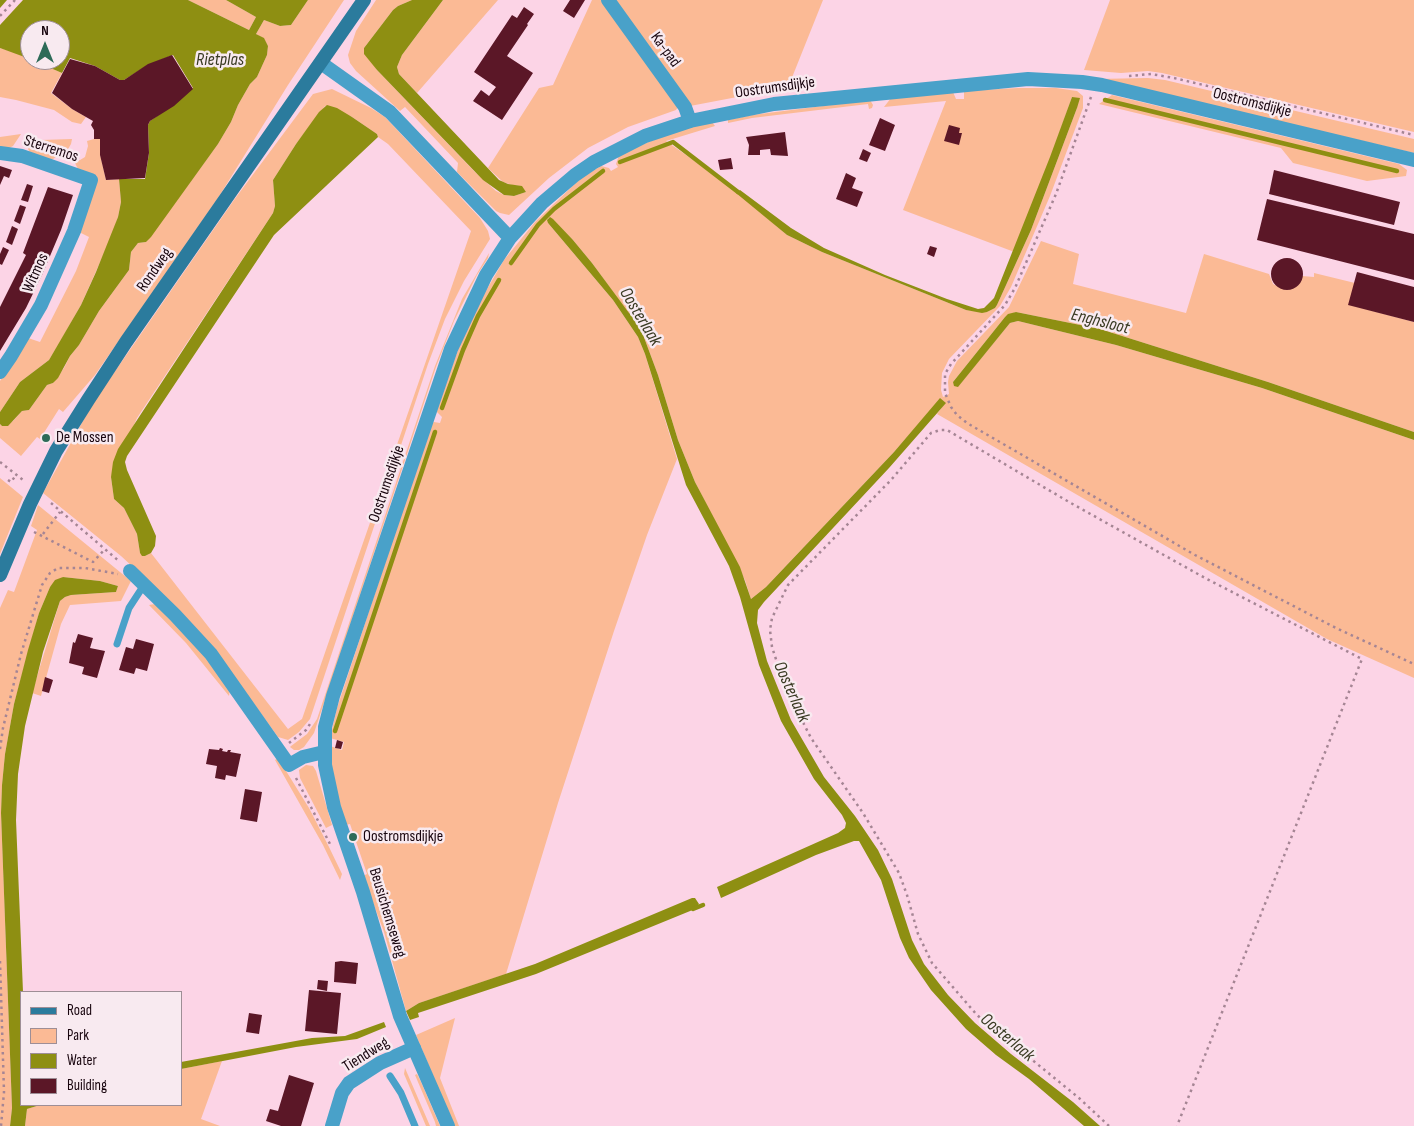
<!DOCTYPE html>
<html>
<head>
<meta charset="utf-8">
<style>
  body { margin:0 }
  #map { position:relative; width:1414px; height:1126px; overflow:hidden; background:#fcd4e6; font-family:"Sofia Sans Condensed",sans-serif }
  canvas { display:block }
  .legend { position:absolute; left:20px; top:991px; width:162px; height:115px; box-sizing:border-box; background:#f8eaf0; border:1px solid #9e8e96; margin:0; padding:6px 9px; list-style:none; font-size:15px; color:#18050e }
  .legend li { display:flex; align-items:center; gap:10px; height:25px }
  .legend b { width:25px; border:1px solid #9e8e96 }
  .north { position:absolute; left:20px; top:20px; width:50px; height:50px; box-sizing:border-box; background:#f8eaf0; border:1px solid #9e8e96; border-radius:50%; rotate:0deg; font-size:14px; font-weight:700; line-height:20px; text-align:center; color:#18050e }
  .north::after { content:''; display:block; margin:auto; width:18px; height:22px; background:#2d6b58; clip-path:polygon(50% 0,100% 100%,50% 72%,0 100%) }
</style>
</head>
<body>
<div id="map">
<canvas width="1414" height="1126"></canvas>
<ul class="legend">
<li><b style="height:6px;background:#2b7b9d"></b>Road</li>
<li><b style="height:14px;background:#fbba95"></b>Park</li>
<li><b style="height:14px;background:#8e8f12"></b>Water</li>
<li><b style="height:14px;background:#5b1727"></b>Building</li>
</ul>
<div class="north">N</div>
</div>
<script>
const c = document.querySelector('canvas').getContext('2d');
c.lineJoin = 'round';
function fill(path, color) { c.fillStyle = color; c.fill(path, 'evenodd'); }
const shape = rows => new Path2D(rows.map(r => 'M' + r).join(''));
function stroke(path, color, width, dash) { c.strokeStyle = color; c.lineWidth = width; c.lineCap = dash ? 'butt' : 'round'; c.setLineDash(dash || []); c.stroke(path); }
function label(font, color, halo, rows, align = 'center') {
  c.font = font + ' "Sofia Sans Condensed",sans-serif'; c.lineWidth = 5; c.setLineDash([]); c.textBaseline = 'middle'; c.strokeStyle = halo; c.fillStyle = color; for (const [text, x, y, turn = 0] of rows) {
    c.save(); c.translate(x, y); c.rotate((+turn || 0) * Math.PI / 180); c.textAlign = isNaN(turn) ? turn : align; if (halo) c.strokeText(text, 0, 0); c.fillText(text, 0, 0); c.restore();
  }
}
const green = shape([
  [188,0,226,0,256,17,249,30],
  [308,0,344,0,288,85,218,198,95,375,63,412,59,409,40,439,37,437,21,456,0,438,0,424,2,426,13,421,22,411,29,410,47,385,53,383,64,368,70,356,79,345,99,311,129,270,131,252,138,243,146,242,218,144,231,122,238,105,250,84,257,77,267,55,268,46,264,39,256,34,264,20,280,26,291,25],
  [376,0,412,0,398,6,393,10,364,48,377,70,474,171,496,191,504,195,514,196,526,192,520,186,512,185,503,182,488,168,539,88,553,85,592,0,602,0,678,107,676,110,628,127,588,148,549,178,509,215,500,213,496,211,457,172,458,163,405,107,400,111,356,71,350,63,348,55,356,31],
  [443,0,498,0,417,93,399,74,397,67,402,55],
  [614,0,823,0,787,90,753,94,690,106],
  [1110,0,1414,0,1414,132,1162,73,1148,71,1121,73,1084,70],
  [0,48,20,54,62,73,51,93,72,109,86,117,81,124,72,122,54,110,16,100,0,97],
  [1148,78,1165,80,1414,139,1414,153,1096,79],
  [1018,88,1056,88,1077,91,1083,96,1083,108,1050,196,1011,287,1000,306,949,359,942,373,941,390,943,397,949,394,948,382,949,376,957,361,1009,307,1041,241,1079,254,1073,284,1186,313,1204,254,1269,274,1273,284,1283,289,1288,290,1298,285,1302,276,1314,277,1314,273,1355,283,1351,305,1414,322,1414,432,1268,382,1100,329,1016,312,1005,317,953,382,958,386,1010,323,1018,321,1116,345,1262,388,1414,440,1414,678,1327,639,937,414,945,403,940,399,894,452,766,587,751,599,745,580,695,482,678,440,658,375,642,332,592,263,573,240,550,218,548,219,548,223,613,300,638,337,645,354,677,459,647,535,614,631,558,803,506,974,419,1003,406,1011,384,932,363,876,367,874,350,824,345,825,330,767,330,746,342,750,344,742,330,738,337,708,431,424,434,422,440,423,442,417,436,411,459,347,473,313,504,260,535,222,581,178,601,166,609,168,611,171,618,167,616,164,619,155,646,143,681,130,712,122,715,126,666,141,726,183,787,235,822,252,966,310,987,312,995,308,997,305,1031,230,1077,108,1072,97,1017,253,903,210,946,101,884,107,891,98,953,92,956,99,964,99,964,91],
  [332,89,371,108,385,117,480,218,488,231,490,239,464,281,445,319,428,364,310,719,299,732,288,740,278,737,223,661,146,579,121,556,43,493,93,403,234,200,313,94],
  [325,106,352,117,377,134,378,137,388,144,471,231,302,719,288,729,151,553,145,556,140,553,137,534,124,508,114,499,111,477,137,418,273,213,275,206,273,180,296,144],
  [1112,95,1399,164,1407,170,1406,176,1367,181,1293,163,1281,148,1099,104],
  [870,100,873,105,872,108,869,109,868,104,752,118,728,123,728,120,752,115],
  [21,134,13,146,9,148,0,147,0,137],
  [72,139,71,144,67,151,53,159,48,160,30,153,28,149,31,145,41,140],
  [94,139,100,139,100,154,106,180,119,179,121,202,118,217,113,233,81,305,61,340,49,360,20,382,0,412,0,381,28,338,40,342,76,271,89,237,79,232,97,176,78,169,75,163,85,157,88,146,87,141],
  [489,253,488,258,477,275,454,321,436,367,314,733,304,747,299,750,294,750,290,747,291,746,307,734,317,719,435,366,462,299],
  [0,478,23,497,0,554],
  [38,505,131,581,121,601,70,605,61,624,41,696,32,693,60,601,65,597,71,595,116,592,118,586,100,581,63,577,50,587,39,613,14,704,5,754,2,785,1,813,12,1108,10,1126,0,1126,0,608,8,590,14,592,37,530,31,526],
  [155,604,192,641,214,668,230,689,229,696,186,643,149,605],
  [278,758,309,808,329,847,342,874,340,880,323,845,275,760],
  [306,765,313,766,316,771,332,825,326,828,300,778,299,770],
  [455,1018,440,1078,459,1126,454,1126,416,1035],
  [222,1061,201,1119,220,1126,25,1126,27,1109,40,1105,181,1105,181,1069],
  [405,1068,430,1126,426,1126,410,1088,404,1074],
  [417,1074,421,1082,440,1126,436,1126,435,1122,415,1075]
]);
const water = shape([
  [0,0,188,0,249,30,256,17,226,0,308,0,291,25,280,26,264,20,256,34,264,38,268,46,267,55,257,77,250,84,238,105,231,122,218,144,151,237,146,242,138,243,131,252,129,270,99,311,79,345,70,356,58,378,53,383,47,385,29,410,22,411,8,426,2,426,0,424,0,412,20,382,49,360,81,305,96,272,118,217,121,202,119,179,145,179,149,153,148,125,150,121,174,104,193,88,173,55,148,65,124,80,120,80,95,66,70,58,62,73,32,60,60,60,60,30,30,30,30,59,0,48],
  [412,0,443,0,402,55,397,67,399,74,499,180,508,184,522,186,526,192,514,196,504,195,483,180,377,70,364,54,364,48,393,10,398,6],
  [1072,97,1080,98,1077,108,1031,230,997,305,995,308,987,312,982,313,966,310,822,252,787,235,736,193,740,190,791,228,824,248,885,275,947,299,978,309,984,308,994,298,1050,157],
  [327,105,337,108,352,117,377,134,378,137,274,235,127,456,125,462,127,470,156,536,155,546,151,553,145,556,142,556,140,553,137,534,124,508,114,499,111,477,113,462,118,449,273,213,275,206,273,180,296,144,319,112],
  [550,217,553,219,573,240,592,263,629,313,633,315,642,332,658,375,678,440,695,482,740,567,751,599,766,587,894,452,940,398,946,403,889,468,764,602,758,610,757,623,767,661,791,720,824,777,855,816,878,850,892,879,912,940,924,964,948,995,975,1023,1011,1054,1073,1102,1100,1126,1084,1126,1029,1079,996,1055,966,1029,931,990,909,958,900,938,881,880,859,841,854,841,816,855,721,898,717,887,838,833,845,828,846,823,842,815,814,779,781,721,759,665,740,597,729,566,686,485,645,354,638,337,613,300,548,223,547,220],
  [1016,312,1100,329,1268,382,1414,432,1414,440,1262,388,1116,345,1018,321,1010,323,958,387,954,386,953,382,1005,317,1008,314],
  [63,577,100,581,118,586,116,592,71,595,65,597,60,601,43,652,25,726,18,774,16,820,23,992,21,992,21,1105,40,1105,27,1109,25,1126,10,1126,12,1108,1,813,2,785,5,754,14,704,28,650,39,613,50,587,55,580],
  [692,898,695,898,699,904,695,909,536,974,418,1013,419,1017,410,1020,406,1011,419,1003,535,964],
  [384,1022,386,1027,357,1039,296,1047,181,1069,181,1062,312,1038,345,1036]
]);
const pier = shape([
  [7,0,23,0,0,25,0,8]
]);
const stream = shape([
  [1105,100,1397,171],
  [620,162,673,142,738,192],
  [511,263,538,225,554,209,603,171],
  [442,408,463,350,478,316,499,280],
  [335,731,435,432],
  [693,909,703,905]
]);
const building = shape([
  [570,0,585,0,574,18,563,11],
  [524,7,534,14,527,24,528,25,507,56,533,73,502,120,473,101,481,90,489,96,496,87,474,72,512,15,517,18],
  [172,55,193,89,174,106,150,121,148,125,149,153,145,178,106,180,100,155,100,139,94,139,94,130,91,125,93,121,72,109,52,93,70,59,95,66,120,80,124,80,148,64],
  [880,118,895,125,885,151,869,145],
  [949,125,960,128,959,133,962,133,959,145,944,141],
  [785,132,788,156,771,155,770,149,760,150,760,155,748,155,749,145,746,137],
  [863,149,871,153,867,162,859,159],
  [731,158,733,169,720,170,718,160],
  [0,166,12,170,9,178,4,176,0,185],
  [1274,170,1400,202,1394,225,1269,194],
  [846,173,856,178,852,188,863,192,857,207,836,199],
  [27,184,33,186,28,202,21,200],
  [48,187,73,195,61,230,42,275,26,308,0,351,0,307,26,255,23,253],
  [1267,199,1414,234,1414,280,1257,240],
  [20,205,26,207,20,224,14,221],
  [12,226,18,229,12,245,6,242],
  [930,246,937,248,934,257,927,254],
  [3,247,9,250,2,265,0,264,0,254],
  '1271 274a16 16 0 1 1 32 0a16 16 0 1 1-32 0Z',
  [1357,272,1414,287,1414,322,1348,305],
  [78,634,93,638,90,648,105,651,97,678,82,674,84,667,69,663,73,642,75,643],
  [136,639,154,644,147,671,136,668,134,674,119,670,126,647,133,649],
  [45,677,53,680,49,693,42,691],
  [337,740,343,742,341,749,335,748],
  [220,748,223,749,222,751,227,752,228,750,231,750,230,752,241,754,236,777,226,775,225,780,215,778,217,766,206,764,209,749,219,750],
  [245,789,262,792,257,822,240,819],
  [341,961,358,963,356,984,334,982,335,962],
  [318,980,328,981,327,991,317,989],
  [309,990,341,993,337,1034,305,1031],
  [249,1013,262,1015,259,1034,246,1032],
  [289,1075,314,1083,301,1126,281,1126,266,1121,270,1109,278,1111]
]);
const path = shape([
  [0,16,15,0],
  [1129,76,1151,74,1174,78,1414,135],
  [1091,97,1056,194,1015,288,1005,305,951,364,945,374,945,393,951,407,957,415,967,423,1195,555,1336,628,1414,664],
  [0,462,23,480],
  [8,480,11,482,16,475],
  [51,503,120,562],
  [34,532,93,562,105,549],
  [43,534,60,512],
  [289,743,306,730,310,724],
  [0,749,3,728,21,654,42,585,50,573,58,568,85,568,118,574],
  [296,778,330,844],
  [0,961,4,1092,1,1126],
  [1109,1126,1079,1098,977,1015,932,963,918,934,907,895,899,873,863,813,811,738,785,687,772,647,770,630,772,618,788,585,891,480,931,433,940,430,947,430,1069,502,1205,578,1362,659,1177,1126]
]);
const service = shape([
  [117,644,129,608,144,585],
  [390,1076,401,1093,415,1126]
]);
const minor = shape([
  [608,0,685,107,690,121],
  [0,153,22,156,91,180,74,231,41,305,11,356,0,372],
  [130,571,175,615,211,654,289,765,303,757,324,752],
  [332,1126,342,1093,349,1083,380,1063,414,1048]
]);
const tertiary = shape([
  [321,63,390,112,510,238],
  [448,1126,400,1016,363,892,334,807,325,765,325,727,333,696,451,349,486,275,510,238,542,203,575,175,594,162,645,136,690,121,774,104,1028,79,1082,82,1102,85,1414,160]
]);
const secondary = shape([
  [0,575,30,504,56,451,88,400,126,342,364,0]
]);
const markers = [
  [46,438,5,"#2d6b58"],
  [353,837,5,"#2d6b58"]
];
const streetNames = [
  ["Ka-pad",665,50,54],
  ["Oostrumsdijkje",775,88,-8],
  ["Oostromsdijkje",1252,103,14],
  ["Sterremos",51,149,18],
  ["Rondweg",155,270,-55],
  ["Witmos",36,273,-66],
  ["Oostrumsdijkje",387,484,-71],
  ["Beusichemseweg",387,913,73],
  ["Tiendweg",366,1055,-32]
];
const poiNames = [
  ["De Mossen",56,438],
  ["Oostromsdijkje",363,837]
];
const waterNames = [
  ["Rietplas",220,60],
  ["Oosterlaak",640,317,59],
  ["Enghsloot",1100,322,14],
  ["Oosterlaak",791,692,66],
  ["Oosterlaak",1007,1038,40]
];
fill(green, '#fbba95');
fill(water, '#8e8f12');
fill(pier, '#fcd4e6');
stroke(stream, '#8e8f12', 4.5);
fill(building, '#5b1727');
stroke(path, '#a58594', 2.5, [2.5, 4]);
stroke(service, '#49a1c9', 7);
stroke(minor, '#49a1c9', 14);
stroke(tertiary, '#49a1c9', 14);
stroke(secondary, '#2b7b9d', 14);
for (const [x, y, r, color] of markers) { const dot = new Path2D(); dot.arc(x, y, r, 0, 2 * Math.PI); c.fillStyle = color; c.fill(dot); stroke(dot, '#f8eaf0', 2); }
label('16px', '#18050e', '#f8eaf0', streetNames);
label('16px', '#18050e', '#f8eaf0', poiNames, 'left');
label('italic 18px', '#393a22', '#f8eaf0', waterNames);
</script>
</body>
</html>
